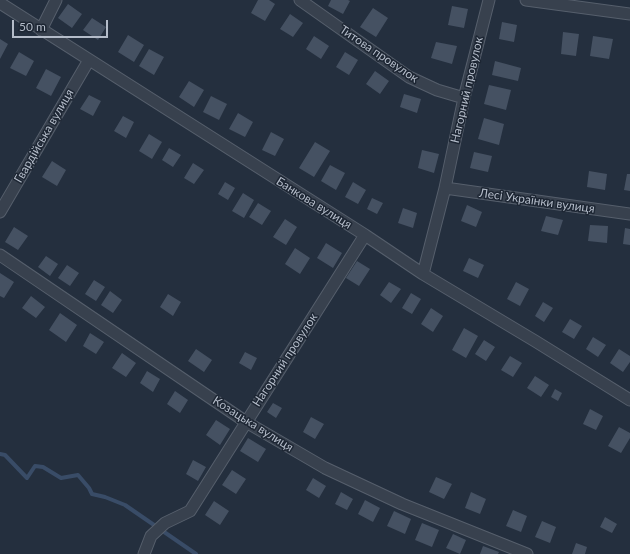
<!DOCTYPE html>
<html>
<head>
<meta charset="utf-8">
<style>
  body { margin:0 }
  #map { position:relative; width:630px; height:554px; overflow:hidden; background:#242f3e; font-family:Lato,sans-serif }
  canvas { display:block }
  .scale { position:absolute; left:12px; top:20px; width:96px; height:18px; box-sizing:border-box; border:2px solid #b4bcc9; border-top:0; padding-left:5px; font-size:12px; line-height:14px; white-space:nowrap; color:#b4bcc9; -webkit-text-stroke:3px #1d2633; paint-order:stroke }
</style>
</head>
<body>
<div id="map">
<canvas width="630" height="554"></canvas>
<div class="scale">50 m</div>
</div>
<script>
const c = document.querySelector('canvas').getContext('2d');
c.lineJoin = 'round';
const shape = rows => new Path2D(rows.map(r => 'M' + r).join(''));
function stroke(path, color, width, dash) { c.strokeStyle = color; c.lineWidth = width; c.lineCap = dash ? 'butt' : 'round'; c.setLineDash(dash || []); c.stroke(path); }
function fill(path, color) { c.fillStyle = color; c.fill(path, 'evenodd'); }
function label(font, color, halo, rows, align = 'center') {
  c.font = font + ' Lato,sans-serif'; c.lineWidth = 3; c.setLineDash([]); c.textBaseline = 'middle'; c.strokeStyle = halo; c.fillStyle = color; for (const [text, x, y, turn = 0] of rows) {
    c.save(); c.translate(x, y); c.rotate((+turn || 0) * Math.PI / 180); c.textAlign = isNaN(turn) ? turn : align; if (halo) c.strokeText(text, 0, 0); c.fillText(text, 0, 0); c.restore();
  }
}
const stream = shape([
  [0,454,5,455,27,478,35,466,43,467,61,478,78,475,89,488,92,494,105,497,125,505,196,554]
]);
const building = shape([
  [258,0,269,0,275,4,265,21,251,13],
  [331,0,348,0,350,1,343,14,328,6],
  [68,4,82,14,72,28,58,18],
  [452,6,468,9,464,28,448,25],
  [373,8,388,18,376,37,360,27],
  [290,14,303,23,293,37,280,29],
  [92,18,106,27,98,40,83,30],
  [502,22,517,25,514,42,499,39],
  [563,32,579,34,576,56,561,54],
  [128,35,144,45,134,62,118,52],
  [314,36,329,46,321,59,306,49],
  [593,36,613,39,609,59,590,56],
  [0,39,8,44,0,59],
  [436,42,457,46,452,64,431,58],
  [149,49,164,57,154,75,139,66],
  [19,52,34,61,26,76,10,68],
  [345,52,358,60,349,75,336,67],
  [495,61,521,68,518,81,492,75],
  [46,69,61,77,51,96,36,88],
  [375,71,389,81,380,94,366,84],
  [189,81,204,90,194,107,179,97],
  [489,85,511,90,506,110,484,104],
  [404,94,421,99,417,113,400,107],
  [89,95,101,101,93,116,80,109],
  [211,96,227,104,219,120,203,112],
  [238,113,253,122,245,137,229,129],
  [123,116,134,122,126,138,114,131],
  [484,118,504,124,499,145,478,139],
  [271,132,284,139,275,156,262,150],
  [149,134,162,142,152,159,139,151],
  [315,142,330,151,314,177,299,168],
  [169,148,181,155,173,167,162,160],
  [422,150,439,154,434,173,418,168],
  [474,152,492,156,488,172,470,168],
  [52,161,66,170,57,186,42,177],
  [193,163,204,170,194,184,184,178],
  [330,165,345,173,336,190,321,181],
  [589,171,607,174,605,190,587,187],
  [627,174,630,174,630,191,624,190],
  [225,182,235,188,228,200,218,194],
  [353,182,366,190,358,204,345,197],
  [243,193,254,200,244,218,232,211],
  [372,198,383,203,377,214,367,209],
  [258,203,271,211,262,225,249,217],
  [467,205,482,212,476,227,461,221],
  [403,208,417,213,413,228,398,223],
  [546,216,563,220,558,235,541,231],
  [285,219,297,227,286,245,273,237],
  [590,225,608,226,607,243,588,241],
  [14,227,28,236,18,250,5,242],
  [625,228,630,229,630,245,623,244],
  [326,243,342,253,333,268,317,258],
  [295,248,310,258,300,274,285,264],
  [46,256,58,264,50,276,38,267],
  [469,258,484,265,478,278,463,271],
  [357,261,370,269,359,286,346,278],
  [67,265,79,273,70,286,58,278],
  [0,273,14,282,4,298,0,296],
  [94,280,105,287,96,301,85,294],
  [389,282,401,289,391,303,380,295],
  [516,282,529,289,520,306,507,299],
  [110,291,122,300,113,313,101,305],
  [411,293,421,299,412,314,402,308],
  [168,294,181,302,173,316,160,307],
  [31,296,45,307,36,318,22,308],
  [543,302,553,308,544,322,535,316],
  [431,308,443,316,433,332,421,324],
  [60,313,77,325,66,342,49,330],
  [570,319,582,326,574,339,562,332],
  [464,328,478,336,466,358,452,350],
  [90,333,104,342,96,354,83,346],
  [593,337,606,345,598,357,586,349],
  [484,340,495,347,486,361,475,354],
  [196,349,212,360,204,372,188,361],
  [619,349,630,356,630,362,623,372,610,363],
  [245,352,257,358,251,370,239,363],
  [122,353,136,363,126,377,112,368],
  [510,356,522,363,513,377,501,370],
  [147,371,160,379,153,392,140,383],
  [535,376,549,385,541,397,527,388],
  [555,389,562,393,558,401,551,397],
  [175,391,188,400,180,413,167,404],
  [273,403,282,408,276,418,267,412],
  [590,409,603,416,596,430,583,424],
  [311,417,324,424,315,439,303,432],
  [216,420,230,429,220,445,206,435],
  [619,427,630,433,630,438,621,453,608,446],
  [248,438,266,449,258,462,240,451],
  [193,460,206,467,198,481,186,474],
  [232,470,246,479,236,494,222,485],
  [436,477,452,484,444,499,429,492],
  [313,478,326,486,319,498,306,490],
  [341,492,353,499,347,510,335,504],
  [471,492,486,499,480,514,465,508],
  [365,500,380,508,373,522,358,514],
  [214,501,229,511,220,525,205,515],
  [513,510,527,516,521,532,506,526],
  [394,511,411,519,405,534,387,526],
  [605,517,617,524,612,533,600,527],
  [542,521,556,527,550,543,535,537],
  [422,523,439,530,432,547,415,540],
  [453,534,466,540,460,554,446,548],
  [576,543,587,547,585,554,572,554],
  [483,546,499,552,498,554,480,554]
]);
const street = shape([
  [300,0,409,77,437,90,464,98],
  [526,0,630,14],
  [0,3,365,235,423,274,535,341,630,400],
  [41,30,56,0],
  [445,188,630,214],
  [0,212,89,60],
  [0,255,246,422,325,468,402,504,527,554],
  [423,274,445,188,464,98,489,0],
  [144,554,151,536,165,523,190,511,365,235]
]);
const streetNames = [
  ["Титова провулок",379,54,34],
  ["Нагорний провулок",467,90,-77],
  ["Гвардійська вулиця",44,136,-60],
  ["Лесі Українки вулиця",537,201,8],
  ["Банкова вулиця",314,203,32],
  ["Нагорний провулок",285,360,-57],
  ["Козацька вулиця",253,424,32]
];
stroke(stream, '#394c67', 4);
fill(building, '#455162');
stroke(street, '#565f6c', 13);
stroke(street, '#38414e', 11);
label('12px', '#b4bcc9', '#1d2633', streetNames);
</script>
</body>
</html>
